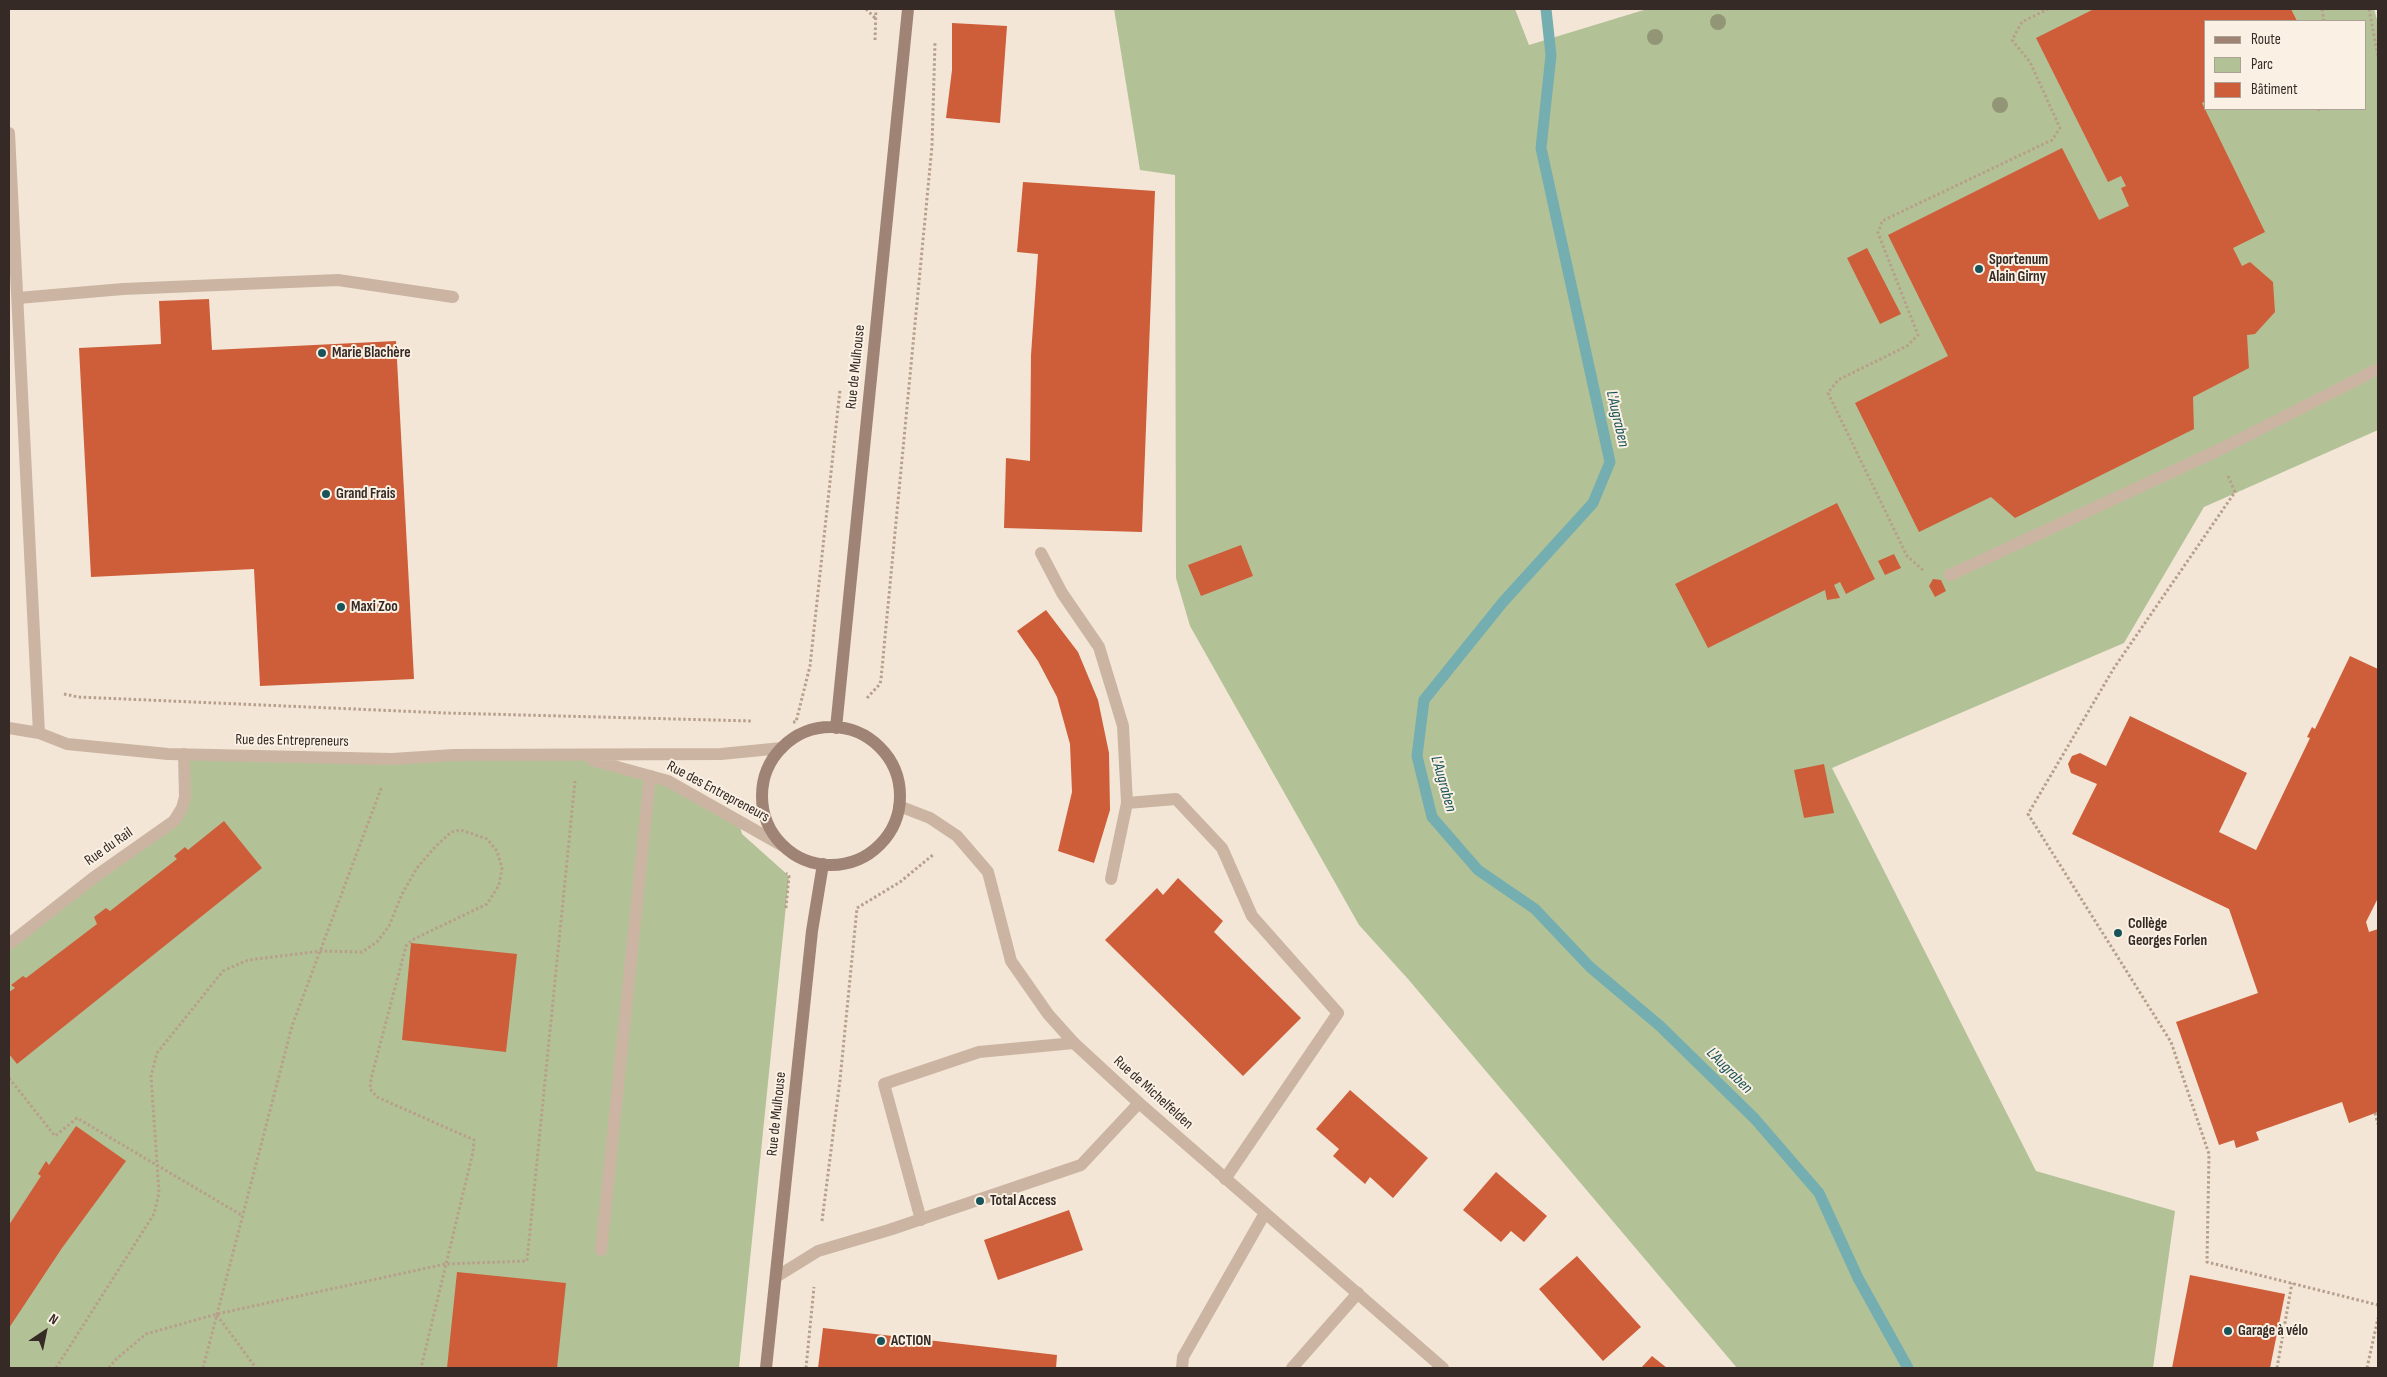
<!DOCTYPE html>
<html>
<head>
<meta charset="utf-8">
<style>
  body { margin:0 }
  #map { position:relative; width:2387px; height:1377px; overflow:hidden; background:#f3e6d7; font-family:"Sofia Sans Condensed",sans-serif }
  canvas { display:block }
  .frame { position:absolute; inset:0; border:10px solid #352a25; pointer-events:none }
  .legend { position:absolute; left:2204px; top:20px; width:162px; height:90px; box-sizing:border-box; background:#faf0e3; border:1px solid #aba197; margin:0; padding:6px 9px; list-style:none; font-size:15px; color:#352a25 }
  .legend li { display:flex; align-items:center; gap:10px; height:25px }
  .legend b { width:25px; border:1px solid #aba197 }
  .north { position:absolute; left:20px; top:1307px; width:50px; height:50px; -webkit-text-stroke:4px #faf0e3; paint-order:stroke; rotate:34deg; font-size:14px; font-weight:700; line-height:20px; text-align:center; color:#352a25 }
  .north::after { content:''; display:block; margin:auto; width:18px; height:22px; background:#352a25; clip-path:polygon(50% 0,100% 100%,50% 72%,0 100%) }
</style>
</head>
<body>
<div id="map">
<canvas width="2387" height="1377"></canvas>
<div class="frame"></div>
<ul class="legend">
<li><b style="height:6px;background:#9f8374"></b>Route</li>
<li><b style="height:14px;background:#b3c296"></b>Parc</li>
<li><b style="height:14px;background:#ce5e39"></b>Bâtiment</li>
</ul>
<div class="north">N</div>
</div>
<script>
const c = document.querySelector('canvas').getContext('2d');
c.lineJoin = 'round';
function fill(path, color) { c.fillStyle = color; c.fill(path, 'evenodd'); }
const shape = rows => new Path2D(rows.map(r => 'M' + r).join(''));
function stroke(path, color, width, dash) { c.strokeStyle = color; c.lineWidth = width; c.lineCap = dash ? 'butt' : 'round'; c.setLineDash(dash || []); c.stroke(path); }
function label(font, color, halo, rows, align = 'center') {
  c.font = font + ' "Sofia Sans Condensed",sans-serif'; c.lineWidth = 4; c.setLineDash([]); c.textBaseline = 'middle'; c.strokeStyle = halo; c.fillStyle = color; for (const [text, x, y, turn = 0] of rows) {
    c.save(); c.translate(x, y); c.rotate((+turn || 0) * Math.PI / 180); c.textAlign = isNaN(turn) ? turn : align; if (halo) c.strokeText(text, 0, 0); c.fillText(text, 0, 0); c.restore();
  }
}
const green = shape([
  [1114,9,1515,9,1529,45,1647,9,2374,9,2378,23,2378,430,2204,507,2124,643,1832,768,2036,1171,2175,1211,2153,1368,1737,1368,1408,979,1359,925,1190,626,1176,578,1175,175,1140,170],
  [2206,21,2366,21,2366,109,2206,109],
  [184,754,578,756,668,781,738,819,742,834,789,876,739,1368,9,1368,9,944,182,809]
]);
const stream = shape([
  [1546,9,1551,55,1541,148,1610,462,1593,503,1503,602,1424,700,1417,756,1432,817,1478,870,1535,909,1590,967,1660,1026,1755,1119,1819,1193,1858,1278,1908,1368]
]);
const building = shape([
  [2094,9,2291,9,2297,21,2206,21,2206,101,2202,103,2265,232,2233,248,2242,266,2250,262,2273,282,2275,312,2255,334,2247,335,2249,368,2193,397,2194,429,2015,518,1991,497,1919,532,1855,403,1948,356,1888,235,2062,148,2099,220,2129,206,2121,188,2126,186,2121,176,2108,182,2036,38],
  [952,23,1007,26,1000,123,946,118,952,70],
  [1023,182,1155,191,1142,532,1004,528,1006,458,1030,461,1031,355,1038,254,1017,252],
  [1867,248,1901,314,1880,324,1847,258],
  [209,299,212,350,396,341,414,679,260,686,254,569,91,577,79,348,161,344,159,301],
  [1837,503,1875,579,1846,594,1840,582,1834,585,1840,598,1827,600,1825,590,1708,648,1675,584],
  [1241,545,1253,576,1201,596,1188,565],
  [1894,554,1901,568,1885,575,1878,561],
  [1933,579,1941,580,1946,591,1935,597,1929,586],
  [1046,610,1078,652,1098,700,1109,753,1110,810,1094,863,1058,851,1072,792,1070,744,1057,697,1038,661,1017,631],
  [2350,656,2378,669,2378,898,2366,922,2369,932,2378,929,2378,1112,2349,1123,2342,1102,2256,1132,2259,1140,2236,1148,2234,1140,2219,1145,2176,1022,2258,993,2229,909,2072,834,2097,784,2071,773,2068,764,2072,756,2080,753,2106,766,2130,716,2247,773,2219,832,2256,850,2310,738,2307,737,2312,727,2315,729],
  [1824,764,1834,813,1804,818,1794,770],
  [224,821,262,868,17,1064,9,1054,9,992,15,988,11,985,23,976,26,978,97,924,94,917,106,908,110,911,177,859,174,856,185,847,188,850],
  [1178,878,1223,921,1214,932,1301,1018,1243,1076,1105,940,1157,888,1163,895],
  [411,943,517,954,506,1052,402,1040],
  [1350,1090,1428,1158,1393,1198,1370,1177,1365,1184,1333,1156,1339,1149,1316,1129],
  [76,1126,126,1161,62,1248,9,1328,9,1225,41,1176,38,1174,46,1161,49,1165],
  [1496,1172,1547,1216,1524,1242,1511,1231,1501,1242,1463,1210],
  [1069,1210,1083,1250,998,1280,984,1240],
  [1577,1256,1641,1327,1603,1361,1539,1289],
  [457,1272,566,1283,557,1368,447,1368],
  [2190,1275,2285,1294,2270,1368,2172,1368],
  [823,1328,1057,1355,1056,1368,818,1368],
  [1652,1356,1667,1368,1641,1368]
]);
const path = shape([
  [866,9,876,19],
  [2322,9,2324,21],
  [2369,9,2378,56],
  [875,40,876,9],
  [2319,111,2319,109],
  [2228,476,2235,492,2114,668,2028,814,2171,1042,2209,1154,2207,1262,2378,1305],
  [1923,570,1907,556,1828,393,1838,380,1907,346,1918,335,1878,233,1882,221,2052,140,2060,128,2030,62,2012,40,2022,22,2048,9],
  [64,694,78,697,446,713,752,721],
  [867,698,880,684,881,679,932,146,935,42],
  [793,722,796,722,810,666,840,390],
  [786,908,789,876,786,873],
  [9,1078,55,1136,77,1118,243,1216],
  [2375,1113,2378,1124],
  [822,1221,840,1080,857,908,900,882,934,854],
  [217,1315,256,1368],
  [56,1368,154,1214,159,1193,151,1076,157,1053,223,971,248,960,321,951,362,952,377,942,389,926,402,894,417,868,435,847,451,832,461,830,487,839,497,851,502,868,499,885,487,904,412,940,406,946,371,1079,370,1089,377,1097,474,1140,473,1152,421,1368],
  [109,1368,115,1360,146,1334,217,1314,445,1264,527,1261,575,781],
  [203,1368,292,1026,382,786],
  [806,1368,814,1287],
  [2277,1368,2292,1283],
  [2367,1368,2378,1318]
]);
const lane = shape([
  [18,298,123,289,338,280,453,297],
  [1041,553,1062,593,1099,647,1123,726,1127,803,1176,799,1222,848,1252,916,1338,1013,1225,1179],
  [1950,575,2219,450,2378,369],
  [1111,879,1127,803],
  [921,1220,884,1084,979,1052,1074,1043],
  [601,1250,650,776],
  [776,1277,818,1251,889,1230,1081,1165,1139,1103],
  [1182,1368,1183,1357,1265,1213],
  [1292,1368,1358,1293]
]);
const street = shape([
  [9,133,39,733],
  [9,728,39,733,67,744,168,754,392,759,453,755,721,754,782,748],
  [592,760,668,781,783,846],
  [899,806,930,818,957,836,988,872,1011,961,1048,1014,1074,1043,1139,1103,1443,1368],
  [9,944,93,878,174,821,182,808,185,797,184,754]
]);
const secondary = shape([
  '762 796a69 69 0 1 1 138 0a69 69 0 1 1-138 0Z',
  [836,728,908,9],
  [766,1368,812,931,823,864]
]);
const trees = [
  [1718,22],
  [1655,37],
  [2000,105]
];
const markers = [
  [1979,269,5,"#185459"],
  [322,353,5,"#185459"],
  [326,494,5,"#185459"],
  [341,607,5,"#185459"],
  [2118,933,5,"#185459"],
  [980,1201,5,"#185459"],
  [2228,1331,5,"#185459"],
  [881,1341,5,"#185459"]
];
const poiNames = [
  ["Sportenum",1989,260],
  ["Alain Girny",1989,277],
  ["Marie Blachère",332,353],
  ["Grand Frais",336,494],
  ["Maxi Zoo",351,607],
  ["Collège",2128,924],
  ["Georges Forlen",2128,941],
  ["Total Access",990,1201],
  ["Garage à vélo",2238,1331],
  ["ACTION",891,1341]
];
const streetNames = [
  ["Rue de Mulhouse",856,367,-84],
  ["Rue des Entrepreneurs",292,741,1],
  ["Rue des Entrepreneurs",718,792,28],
  ["Rue du Rail",109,847,-35],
  ["Rue de Michelfelden",1153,1093,42],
  ["Rue de Mulhouse",777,1114,-84]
];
const waterNames = [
  ["L'Augraben",1617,419,77],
  ["L'Augraben",1443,784,74],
  ["L'Augraben",1729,1071,45]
];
fill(green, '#b3c296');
stroke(stream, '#74aeb1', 11);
fill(building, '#ce5e39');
stroke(path, '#b79f8c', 3, [2.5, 2.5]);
stroke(lane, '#cbb5a2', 12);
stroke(street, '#cbb5a2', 12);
stroke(secondary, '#9f8374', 12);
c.fillStyle = '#939676';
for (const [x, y] of trees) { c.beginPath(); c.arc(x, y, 8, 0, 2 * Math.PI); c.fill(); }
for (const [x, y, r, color] of markers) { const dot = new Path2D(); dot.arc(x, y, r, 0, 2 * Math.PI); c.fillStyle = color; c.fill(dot); stroke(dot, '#faf0e3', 2); }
label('bold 15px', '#352a25', '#faf0e3', poiNames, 'left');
label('15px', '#352a25', '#faf0e3', streetNames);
label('italic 16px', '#185459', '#faf0e3', waterNames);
</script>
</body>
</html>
